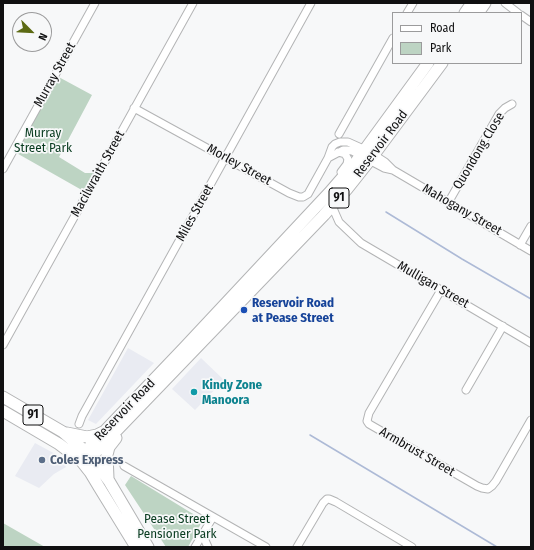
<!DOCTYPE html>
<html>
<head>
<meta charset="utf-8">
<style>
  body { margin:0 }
  #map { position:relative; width:534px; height:550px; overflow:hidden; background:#f7f8f9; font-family:"Fira Sans Condensed",sans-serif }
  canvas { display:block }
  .frame { position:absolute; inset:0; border:4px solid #101011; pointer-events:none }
  .legend { position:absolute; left:392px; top:12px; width:130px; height:52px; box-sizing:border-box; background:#f7f8f9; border:1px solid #9b9b9c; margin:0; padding:5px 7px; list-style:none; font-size:12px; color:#101011 }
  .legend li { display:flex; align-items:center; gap:8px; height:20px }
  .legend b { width:20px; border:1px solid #9b9b9c }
  .north { position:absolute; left:12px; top:12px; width:40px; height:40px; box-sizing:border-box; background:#f7f8f9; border:1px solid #9b9b9c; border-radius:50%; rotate:114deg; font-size:11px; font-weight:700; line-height:16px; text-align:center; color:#101011 }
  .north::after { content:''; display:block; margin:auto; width:14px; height:18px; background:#5c6a13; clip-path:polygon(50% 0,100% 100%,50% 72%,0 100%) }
</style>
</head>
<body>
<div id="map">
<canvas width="534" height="550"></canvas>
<div class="frame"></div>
<ul class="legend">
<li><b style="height:5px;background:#fff"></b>Road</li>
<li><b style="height:11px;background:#bdd4c3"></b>Park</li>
</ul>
<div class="north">N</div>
</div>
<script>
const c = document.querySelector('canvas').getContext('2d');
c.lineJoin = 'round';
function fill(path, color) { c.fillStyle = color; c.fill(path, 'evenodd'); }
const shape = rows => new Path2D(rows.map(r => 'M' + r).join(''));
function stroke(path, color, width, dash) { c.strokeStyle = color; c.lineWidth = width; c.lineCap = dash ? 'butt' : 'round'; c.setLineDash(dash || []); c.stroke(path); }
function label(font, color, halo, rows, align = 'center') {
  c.font = font + ' "Fira Sans Condensed",sans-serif'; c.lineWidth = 3.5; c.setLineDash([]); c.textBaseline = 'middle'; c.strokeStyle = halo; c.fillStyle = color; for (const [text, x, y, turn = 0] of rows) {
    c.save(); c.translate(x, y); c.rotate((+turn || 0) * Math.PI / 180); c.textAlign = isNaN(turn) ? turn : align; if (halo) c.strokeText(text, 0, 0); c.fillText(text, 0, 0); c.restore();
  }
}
const built = shape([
  [128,348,154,363,96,424,88,420],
  [201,358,224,380,195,410,172,389],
  [35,443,59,456,66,467,54,474,39,488,15,476]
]);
const green = shape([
  [55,75,92,95,59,157,85,173,98,173,87,193,13,151],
  [131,476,203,520,188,547,166,547,125,485],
  [3,523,45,547,3,547]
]);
const stream = shape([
  [386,212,462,259,531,299],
  [310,435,497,547]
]);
const minor = shape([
  [505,3,518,13],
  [407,13,413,3],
  [521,15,531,22],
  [134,108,289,193,299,197,303,197,308,194,328,158,332,147,335,144,340,142,348,142,368,151,385,162,393,170],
  [339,134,393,38],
  [338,152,345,154,348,159,347,164,341,172],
  [328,158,343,150,347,150,352,151,384,168,393,170,531,251],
  [3,169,95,3],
  [448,203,499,114,505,108,512,104],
  [332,206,339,222,361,243,531,343],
  [520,245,531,226],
  [441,290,369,413,367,421,369,424,477,486,482,488,488,489,492,486,496,481,531,420],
  [3,345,193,3],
  [466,390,503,326],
  [79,424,82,416,311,3],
  [124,466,266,547],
  [202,534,208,547],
  [195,547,213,517],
  [297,547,323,503,327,499,329,499,336,502,412,547]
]);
const primary = shape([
  [465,13,472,3],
  [478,13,485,3],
  [3,397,63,432,85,451,95,462,109,481,148,547],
  [3,411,59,444,75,456,79,458,90,472,99,487,136,547],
  [67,433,87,437,97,435,103,432],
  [79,458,87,458,94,454,324,215,347,189,370,160,442,63],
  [79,458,184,348,329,193,355,163,428,63],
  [108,478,107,455,109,447,116,438]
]);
const markers = [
  [244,310,4,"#1a4fb4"],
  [194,392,4,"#0f9aa8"],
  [42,460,4,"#5c6f8a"]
];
const shields = [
  [339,198,20],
  [33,415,20]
];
const shieldNames = [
  ["91",339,198],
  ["91",33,415]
];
const streetNames = [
  ["Murray Street",55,75,-61],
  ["Reservoir Road",381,144,-53],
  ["Quondong Close",479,151,-59],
  ["Morley Street",239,165,29],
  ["Macilwraith Street",98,174,-61],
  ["Mahogany Street",462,210,30],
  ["Miles Street",195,213,-61],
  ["Mulligan Street",433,285,30],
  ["Reservoir Road",125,410,-46],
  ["Armbrust Street",417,452,30]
];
const parkNames = [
  ["Murray",43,133],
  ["Street Park",43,148],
  ["Pease Street",177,519],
  ["Pensioner Park",177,534]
];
const transitNames = [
  ["Reservoir Road",252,303],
  ["at Pease Street",252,318]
];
const cultureNames = [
  ["Kindy Zone",202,385],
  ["Manoora",202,400]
];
const serviceNames = [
  ["Coles Express",50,460]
];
fill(built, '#e9ebf2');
fill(green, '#bdd4c3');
stroke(stream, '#adbad6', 1.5);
stroke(minor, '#b3b4b5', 9);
stroke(primary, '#b3b4b5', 13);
stroke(minor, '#fff', 7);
stroke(primary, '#fff', 11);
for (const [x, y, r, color] of markers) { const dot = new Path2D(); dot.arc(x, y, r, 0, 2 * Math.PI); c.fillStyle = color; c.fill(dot); stroke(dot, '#f7f8f9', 1.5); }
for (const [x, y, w] of shields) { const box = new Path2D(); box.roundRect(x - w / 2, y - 10, w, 20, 3); c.fillStyle = '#f7f8f9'; c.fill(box); stroke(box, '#101011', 1); }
label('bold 12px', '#101011', null, shieldNames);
label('13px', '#101011', '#f7f8f9', streetNames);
label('13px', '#093c20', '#f7f8f9', parkNames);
label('bold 13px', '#164399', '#f7f8f9', transitNames, 'left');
label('bold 13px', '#0d838f', '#f7f8f9', cultureNames, 'left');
label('bold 13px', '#4e5e75', '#f7f8f9', serviceNames, 'left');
</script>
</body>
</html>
